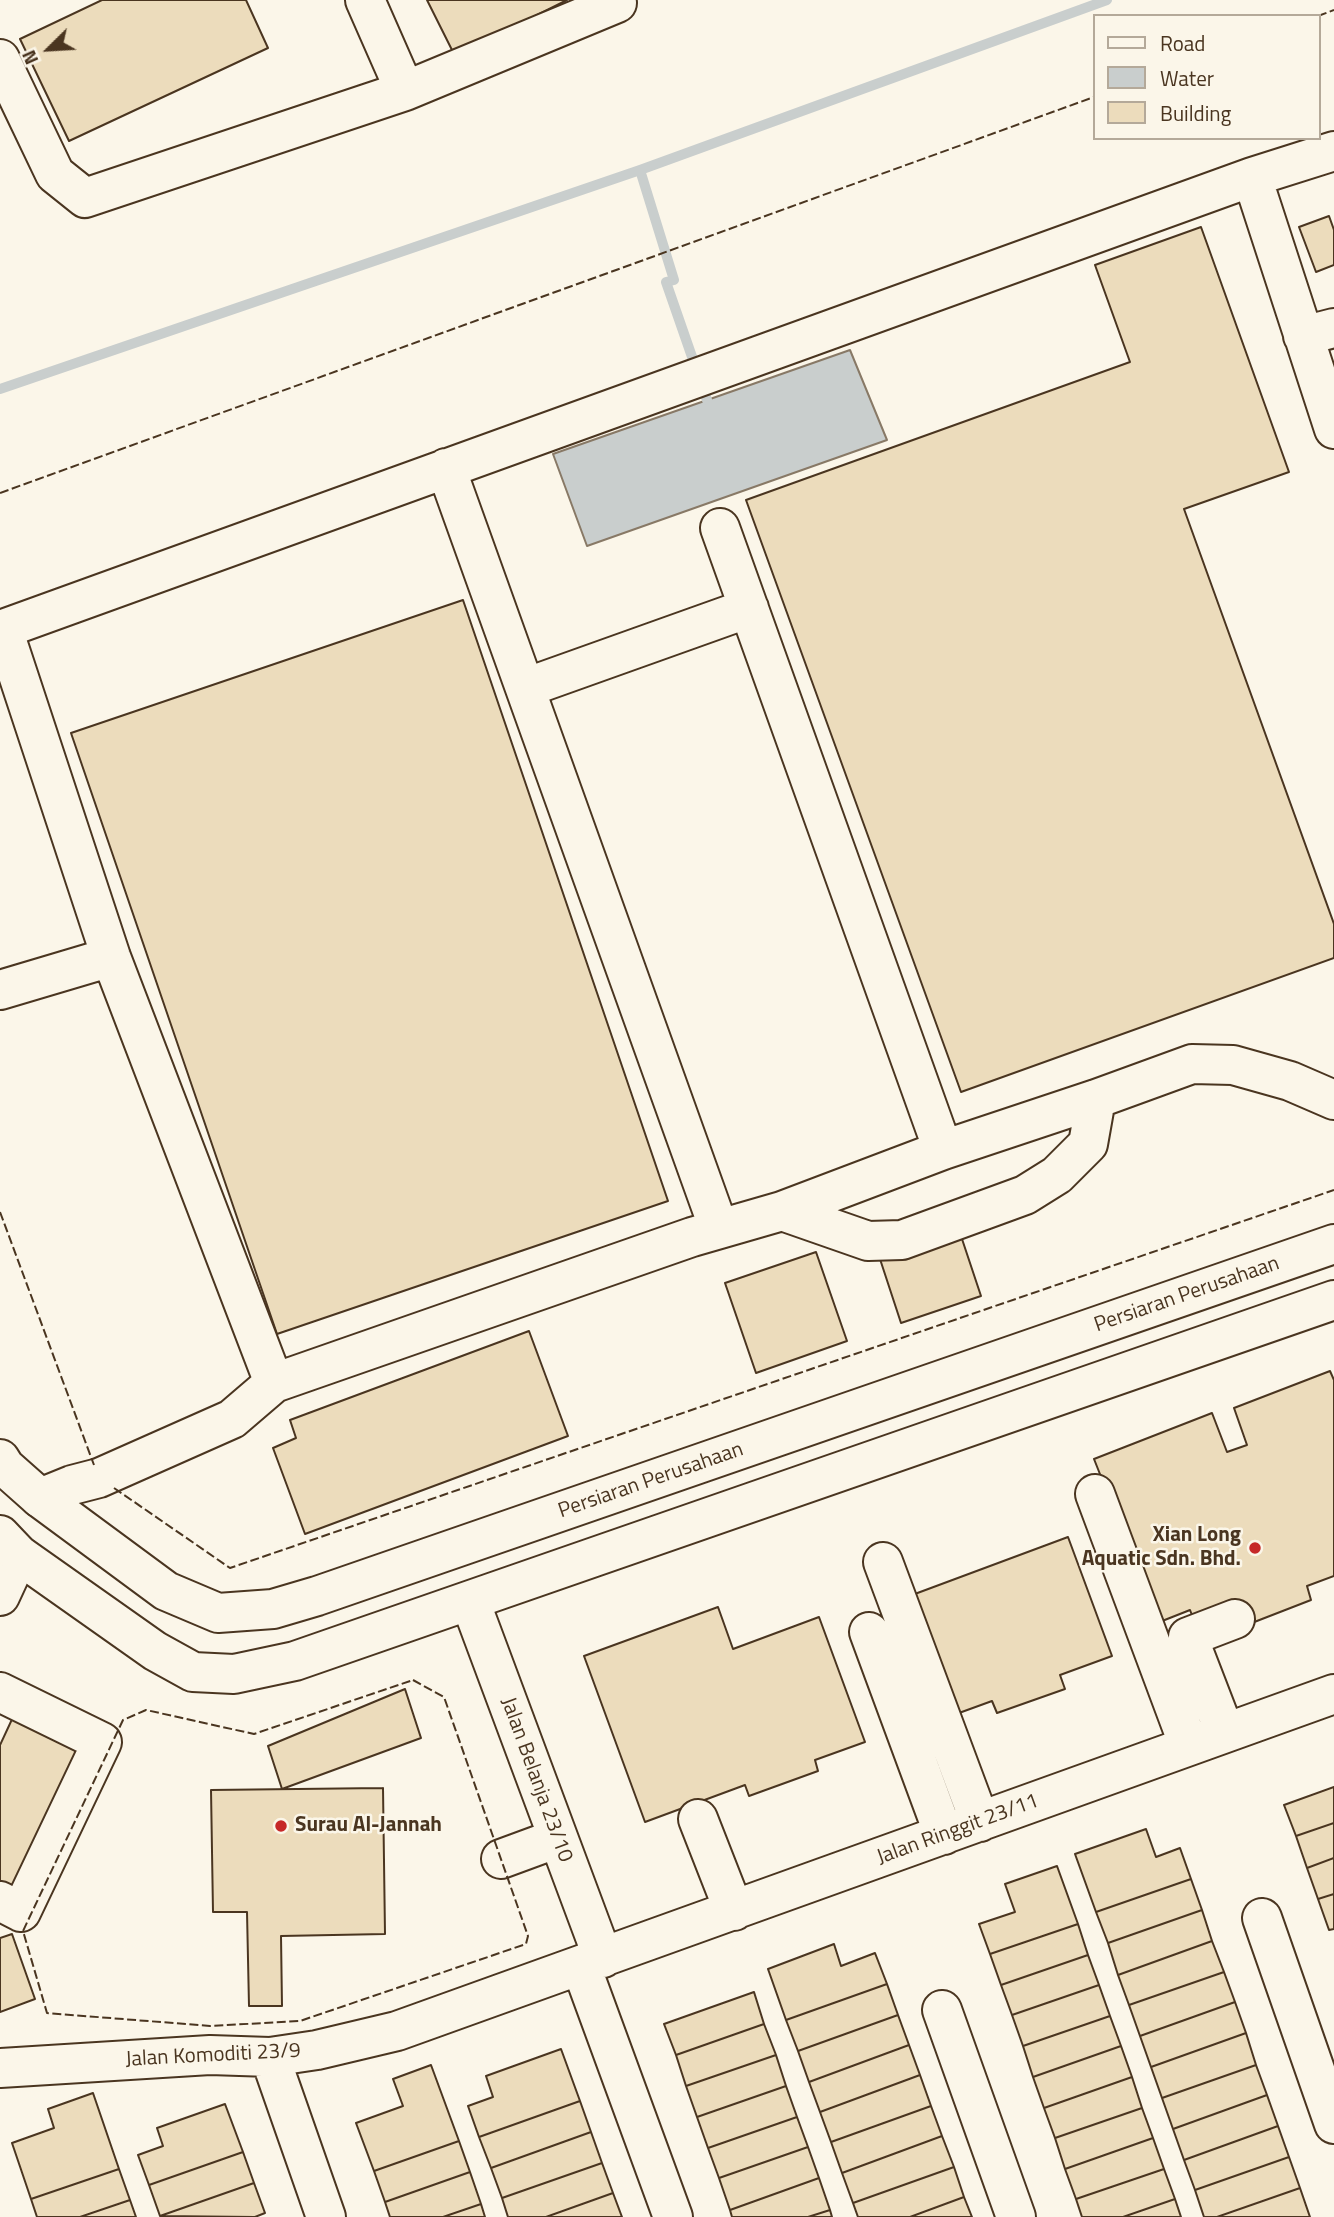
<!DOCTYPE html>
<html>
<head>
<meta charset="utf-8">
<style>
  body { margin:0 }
  #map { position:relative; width:1334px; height:2217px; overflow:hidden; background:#fbf6e9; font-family:"Titillium Web",sans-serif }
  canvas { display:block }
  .legend { position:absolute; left:1093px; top:14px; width:228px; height:126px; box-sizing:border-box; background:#fbf6e9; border:2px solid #b4a999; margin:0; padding:9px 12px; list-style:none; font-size:21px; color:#4a3520 }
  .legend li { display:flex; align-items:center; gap:14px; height:35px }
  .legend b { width:35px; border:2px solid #b4a999 }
  .north { position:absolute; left:14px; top:14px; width:70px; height:70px; -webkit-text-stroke:5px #fbf6e9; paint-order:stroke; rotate:246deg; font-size:19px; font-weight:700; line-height:28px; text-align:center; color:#4a3520 }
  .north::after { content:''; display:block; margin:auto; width:24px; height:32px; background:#4a3520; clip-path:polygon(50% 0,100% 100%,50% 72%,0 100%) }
</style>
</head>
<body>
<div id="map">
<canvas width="1334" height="2217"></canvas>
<ul class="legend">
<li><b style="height:9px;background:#fbf6e9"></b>Road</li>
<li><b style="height:19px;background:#c9cecd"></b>Water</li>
<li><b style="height:19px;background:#ecdcbc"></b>Building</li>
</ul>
<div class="north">N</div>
</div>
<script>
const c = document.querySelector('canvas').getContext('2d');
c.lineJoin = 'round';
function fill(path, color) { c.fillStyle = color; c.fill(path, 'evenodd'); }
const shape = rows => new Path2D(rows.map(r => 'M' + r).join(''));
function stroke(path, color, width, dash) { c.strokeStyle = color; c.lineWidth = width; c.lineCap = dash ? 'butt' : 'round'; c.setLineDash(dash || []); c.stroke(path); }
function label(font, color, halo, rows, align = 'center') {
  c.font = font + ' "Titillium Web",sans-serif'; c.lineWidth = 5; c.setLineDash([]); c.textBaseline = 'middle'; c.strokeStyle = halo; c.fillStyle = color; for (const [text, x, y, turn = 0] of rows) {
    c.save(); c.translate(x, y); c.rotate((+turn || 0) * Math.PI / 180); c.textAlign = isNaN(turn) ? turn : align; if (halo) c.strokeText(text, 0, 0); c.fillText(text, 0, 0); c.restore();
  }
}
const water = shape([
  [850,350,887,440,587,546,553,454,850,350]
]);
const stream = shape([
  [640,170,674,280,666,282,707,400],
  [0,389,640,170,1107,0]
]);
const building = shape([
  [102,0,246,0,268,48,69,141,20,39,102,0],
  [427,0,567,0,455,56,427,0],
  [1329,216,1334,230,1334,265,1316,272,1299,227,1329,216],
  [1201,227,1289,472,1184,509,1334,924,1334,958,961,1092,746,500,1130,362,1095,265,1201,227],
  [463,600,668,1201,277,1334,71,733,463,600],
  [959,1230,981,1296,901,1323,879,1256,959,1230],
  [816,1252,847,1341,756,1373,725,1283,816,1252],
  [529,1331,568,1436,305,1534,273,1448,296,1438,290,1420,529,1331],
  [1330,1371,1334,1380,1334,1576,1307,1586,1311,1600,1244,1626,1197,1628,1190,1610,1152,1625,1128,1545,1094,1459,1212,1413,1227,1452,1247,1445,1234,1408,1330,1371],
  [1068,1537,1112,1656,1060,1675,1065,1689,997,1713,992,1701,948,1717,904,1598,1068,1537],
  [718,1607,733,1649,819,1617,865,1742,815,1760,818,1771,749,1796,745,1785,645,1822,584,1656,718,1607],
  [405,1689,421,1738,282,1789,268,1746,405,1689],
  [14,1715,87,1751,16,1897,0,1889,0,1745,14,1715],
  [1334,1787,1334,1823,1296,1836,1284,1805,1334,1787],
  [383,1788,385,1934,281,1936,282,2006,249,2006,247,1912,213,1912,211,1790,383,1788],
  [1334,1823,1334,1858,1307,1868,1296,1836,1334,1823],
  [1146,1829,1156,1857,1180,1848,1191,1879,1096,1912,1075,1854,1146,1829],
  [1334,1858,1334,1894,1318,1899,1307,1868,1334,1858],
  [1057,1866,1078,1924,990,1954,979,1924,1015,1912,1005,1884,1057,1866],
  [1191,1879,1202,1910,1108,1943,1096,1912,1191,1879],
  [1334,1894,1334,1929,1329,1930,1318,1899,1334,1894],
  [1202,1910,1212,1941,1118,1975,1108,1943,1202,1910],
  [1078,1924,1088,1955,1001,1985,990,1954,1078,1924],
  [12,1934,35,1999,0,2012,0,1938,12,1934],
  [1212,1941,1224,1972,1129,2005,1118,1975,1212,1941],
  [834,1944,841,1966,875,1953,887,1984,786,2020,768,1969,834,1944],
  [1088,1955,1099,1985,1012,2015,1001,1985,1088,1955],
  [1224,1972,1235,2002,1140,2036,1129,2005,1224,1972],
  [887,1984,898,2015,798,2051,786,2020,887,1984],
  [1099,1985,1110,2016,1023,2046,1012,2015,1099,1985],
  [754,1992,764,2024,676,2055,664,2024,754,1992],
  [1235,2002,1246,2033,1151,2067,1140,2036,1235,2002],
  [898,2015,909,2045,809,2082,798,2051,898,2015],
  [1110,2016,1121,2046,1033,2077,1023,2046,1110,2016],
  [764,2024,776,2055,686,2086,676,2055,764,2024],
  [1246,2033,1256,2065,1162,2098,1151,2067,1246,2033],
  [909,2045,920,2075,820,2112,809,2082,909,2045],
  [1121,2046,1132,2077,1044,2108,1033,2077,1121,2046],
  [561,2049,580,2101,479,2137,468,2106,493,2097,486,2076,561,2049],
  [776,2055,786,2086,697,2117,686,2086,776,2055],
  [431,2065,459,2141,374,2171,356,2123,403,2106,393,2079,431,2065],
  [1256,2065,1267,2095,1173,2129,1162,2098,1256,2065],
  [920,2075,931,2106,831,2142,820,2112,920,2075],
  [1132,2077,1142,2108,1055,2138,1044,2108,1132,2077],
  [786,2086,797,2117,708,2148,697,2117,786,2086],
  [93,2093,119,2169,31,2199,12,2143,54,2128,48,2109,93,2093],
  [1267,2095,1278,2126,1184,2160,1173,2129,1267,2095],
  [580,2101,591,2132,491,2168,479,2137,580,2101],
  [225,2104,243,2152,149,2185,138,2155,163,2146,157,2128,225,2104],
  [931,2106,942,2136,842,2173,831,2142,931,2106],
  [1142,2108,1153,2138,1065,2169,1055,2138,1142,2108],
  [797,2117,808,2147,719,2178,708,2148,797,2117],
  [1278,2126,1289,2157,1195,2190,1184,2160,1278,2126],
  [591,2132,602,2163,502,2198,491,2168,591,2132],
  [942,2136,954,2167,853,2203,842,2173,942,2136],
  [1153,2138,1164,2169,1076,2199,1065,2169,1153,2138],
  [459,2141,470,2172,385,2202,374,2171,459,2141],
  [808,2147,819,2178,730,2210,719,2178,808,2147],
  [243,2152,254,2183,160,2216,149,2185,243,2152],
  [1289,2157,1300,2188,1217,2217,1204,2217,1195,2190,1289,2157],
  [602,2163,613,2193,546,2217,508,2217,502,2198,602,2163],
  [954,2167,964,2197,910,2217,858,2217,853,2203,954,2167],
  [119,2169,130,2200,80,2217,37,2217,31,2199,119,2169],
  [1164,2169,1175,2199,1123,2217,1082,2217,1076,2199,1164,2169],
  [470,2172,481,2204,443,2217,390,2217,385,2202,470,2172],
  [819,2178,830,2210,808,2217,732,2217,730,2210,819,2178],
  [254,2183,265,2213,255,2217,160,2216,254,2183],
  [1300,2188,1310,2217,1217,2217,1300,2188],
  [613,2193,622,2217,546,2217,613,2193],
  [964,2197,972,2217,910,2217,964,2197],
  [1175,2199,1181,2217,1123,2217,1175,2199],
  [130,2200,136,2217,80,2217,130,2200],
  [481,2204,485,2217,443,2217,481,2204],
  [830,2210,832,2217,808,2217,830,2210]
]);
const minor = shape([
  [0,59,55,174,85,198,405,91,365,0],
  [405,91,617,3,615,0],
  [1252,177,1334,429],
  [1303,336,1334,328],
  [446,468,719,1229],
  [720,528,943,1150],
  [525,688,749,608],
  [0,990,111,957],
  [782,1211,868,1241,902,1240,1025,1195,1057,1175,1088,1144,1096,1099],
  [274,1383,111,957,3,629,1252,177,1334,151],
  [1095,1494,1189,1746],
  [40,1498,72,1485,99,1478,232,1419,274,1383,692,1237,782,1211,943,1150,1096,1099,1192,1064,1233,1065,1290,1081,1334,1100],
  [883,1562,980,1822],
  [0,1596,19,1555],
  [470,1601,603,1958],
  [869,1632,944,1835],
  [0,1692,102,1742,21,1912,0,1901],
  [1225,1733,1188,1637,1235,1619],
  [698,1819,734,1911],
  [501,1859,558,1838],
  [1262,1918,1334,2124],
  [581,1966,673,2217],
  [942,2010,1016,2217],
  [270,2057,326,2217],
  [0,2068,210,2055,270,2057,317,2050,397,2031,1334,1694]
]);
const major = shape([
  [0,1459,5,1467,40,1498,166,1591,218,1613,273,1609,317,1596,1334,1244],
  [0,1535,19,1555,155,1651,193,1672,234,1674,295,1661,1334,1300]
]);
const fence = shape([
  [1318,16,1334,10],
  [0,493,1094,97],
  [0,1212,94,1465],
  [114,1488,230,1568,1334,1190],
  [413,1680,444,1697,528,1936,526,1944,300,2021,210,2026,47,2013,23,1931,123,1720,146,1710,254,1734,413,1680]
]);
const markers = [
  [1255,1548,7,"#c62828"],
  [281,1826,7,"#c62828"]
];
const streetNames = [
  ["Persiaran Perusahaan",1187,1295,-19],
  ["Persiaran Perusahaan",651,1481,-19],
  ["Jalan Belanja 23/10",536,1780,70],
  ["Jalan Ringgit 23/11",958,1830,-20],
  ["Jalan Komoditi 23/9",213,2056,-3]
];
const poiNames = [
  ["Xian Long",1241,1536],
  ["Aquatic Sdn. Bhd.",1241,1560],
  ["Surau Al-Jannah",295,1826,"left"]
];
fill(water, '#c9cecd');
stroke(water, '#887966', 2);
stroke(stream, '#c9cecd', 10);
fill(building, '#ecdcbc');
stroke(building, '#4a3520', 2);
stroke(minor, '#4a3520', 42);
stroke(major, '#4a3520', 42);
stroke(minor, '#fbf6e9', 38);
stroke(major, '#fbf6e9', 38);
stroke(fence, '#4a3520', 2, [9, 3.5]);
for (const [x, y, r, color] of markers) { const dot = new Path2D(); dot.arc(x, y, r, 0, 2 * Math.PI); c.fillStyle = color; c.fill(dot); stroke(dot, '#fbf6e9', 2.5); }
label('21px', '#4a3520', '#fbf6e9', streetNames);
label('bold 21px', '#4a3520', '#fbf6e9', poiNames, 'right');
</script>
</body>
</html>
